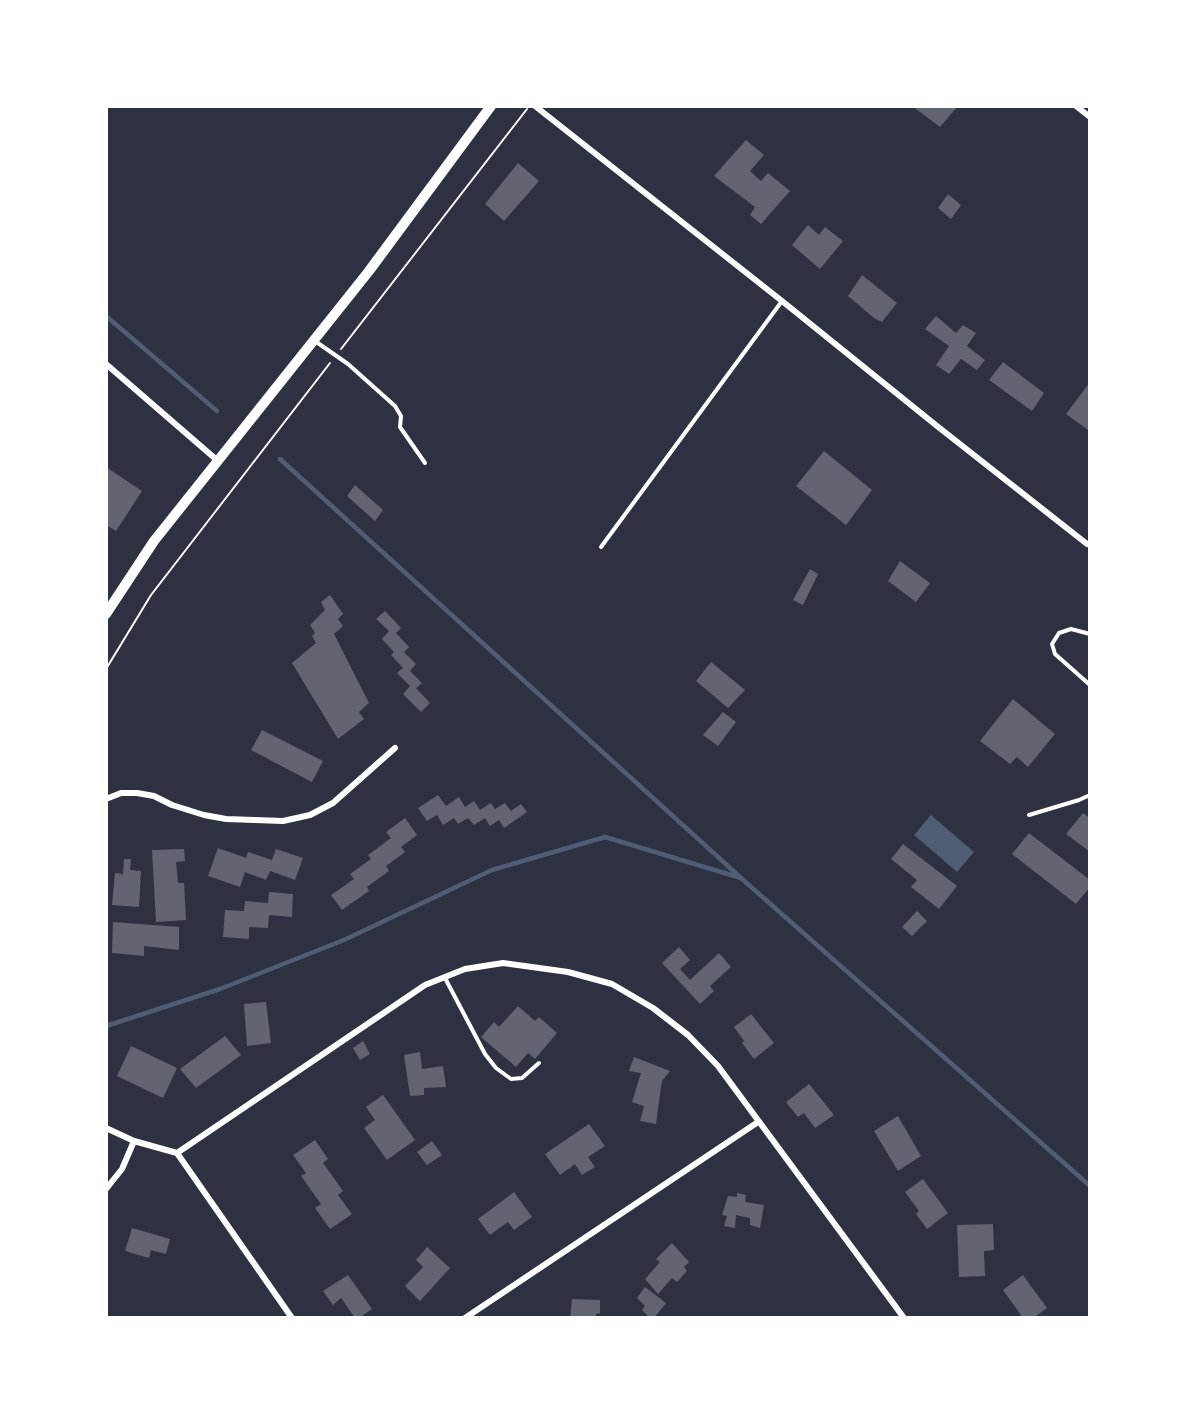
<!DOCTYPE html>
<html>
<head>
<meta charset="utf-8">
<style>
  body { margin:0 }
  #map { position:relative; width:1196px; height:1424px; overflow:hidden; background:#2d3142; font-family:"IBM Plex Serif",serif }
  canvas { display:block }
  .frame { position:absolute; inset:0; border:108px solid #fff; pointer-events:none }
</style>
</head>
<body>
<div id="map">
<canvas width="1196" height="1424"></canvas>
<div class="frame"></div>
</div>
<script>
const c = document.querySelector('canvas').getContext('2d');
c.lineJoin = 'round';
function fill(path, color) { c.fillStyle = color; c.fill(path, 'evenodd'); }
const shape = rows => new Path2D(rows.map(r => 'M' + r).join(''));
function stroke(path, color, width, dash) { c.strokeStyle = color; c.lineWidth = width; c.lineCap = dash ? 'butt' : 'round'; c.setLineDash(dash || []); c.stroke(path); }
const water = shape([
  [931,815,974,852,957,872,914,835]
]);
const stream = shape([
  [106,316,217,411],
  [280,459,740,877],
  [106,1026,220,989,344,940,492,870,605,837,741,878,1090,1186]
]);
const building = shape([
  [912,106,958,106,940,127],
  [746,140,764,155,750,171,761,181,768,173,790,191,761,224,750,215,755,207,714,176],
  [518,163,539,181,504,221,485,204],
  [948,194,961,205,951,219,938,208],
  [808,225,819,235,825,227,843,241,820,269,792,245],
  [862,275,897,303,882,322,874,318,848,296],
  [936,316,956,333,963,325,976,333,967,346,985,360,977,370,961,359,949,374,936,365,949,346,925,329],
  [1003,362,1044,393,1032,411,989,380],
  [1090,382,1090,428,1088,430,1066,414],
  [824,451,872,490,846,525,796,486],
  [106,467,142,491,116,531,106,525],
  [355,485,383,510,375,521,347,496],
  [900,561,930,583,916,602,888,581],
  [810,569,818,574,803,605,793,600],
  [330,595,343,614,338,619,343,626,334,634,369,703,359,712,364,719,338,739,292,663,316,643,312,636,315,633,310,625,325,610,321,602],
  [385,611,401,628,396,633,409,647,404,652,416,664,410,671,422,683,416,688,430,703,421,712,403,694,410,686,397,673,403,668,391,655,394,652,382,639,389,631,376,619],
  [711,662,745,690,728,708,696,681],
  [1013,699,1055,734,1028,767,1017,757,1010,764,980,741],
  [723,712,736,722,718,746,703,735],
  [262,730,323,761,312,782,251,750],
  [438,795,446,806,459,797,465,807,474,801,480,810,491,803,495,809,505,803,511,811,521,804,527,812,504,828,499,820,490,826,485,818,474,825,468,818,458,824,454,818,443,825,437,815,427,821,418,808],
  [1083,813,1090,818,1090,852,1066,834],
  [405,818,417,835,401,847,405,852,386,866,389,871,367,887,369,891,342,910,331,895,354,879,350,874,371,859,368,855,391,838,386,832],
  [1029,833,1090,880,1090,887,1076,904,1012,854],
  [903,844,957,886,939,909,911,887,917,880,891,859],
  [218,848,246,858,248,852,272,860,276,849,303,858,295,880,270,871,266,880,245,872,240,887,208,876],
  [184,849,185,861,176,862,178,883,184,883,186,920,156,922,152,850],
  [124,859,131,859,130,870,141,871,139,907,112,905,115,873,123,874],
  [269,892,293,894,292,917,269,915,268,928,249,927,249,939,223,937,225,910,244,911,245,901,268,903],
  [917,911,927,921,912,936,902,927],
  [113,922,179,927,179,950,144,946,144,956,112,953],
  [679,947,690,960,680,969,690,980,719,953,731,967,710,986,714,991,700,1004,662,963],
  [266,1002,271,1043,247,1046,244,1004],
  [518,1006,535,1021,539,1017,557,1033,535,1059,528,1053,516,1067,481,1037,494,1022,499,1027],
  [751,1014,774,1043,754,1059,742,1043,744,1041,734,1027],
  [225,1036,241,1055,196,1088,180,1069],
  [363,1041,370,1054,360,1060,353,1048],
  [131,1046,177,1068,163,1098,117,1076],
  [420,1052,422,1069,443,1066,446,1087,424,1088,424,1095,410,1096,404,1055],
  [634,1057,670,1071,662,1081,661,1087,656,1124,640,1121,644,1106,632,1102,641,1073,629,1071],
  [809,1084,834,1115,815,1128,804,1113,798,1117,786,1102],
  [383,1095,415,1140,387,1160,364,1128,375,1120,366,1107],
  [898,1116,921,1156,898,1171,874,1131],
  [589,1124,605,1146,588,1157,595,1167,582,1175,575,1164,560,1175,545,1154],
  [315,1140,328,1159,323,1163,343,1191,338,1195,352,1214,330,1229,315,1208,321,1204,301,1176,306,1173,293,1155],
  [432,1141,442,1155,427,1165,417,1152],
  [923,1179,948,1213,927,1229,916,1214,919,1211,905,1192],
  [514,1192,532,1217,514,1230,508,1222,490,1235,478,1219],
  [737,1193,746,1195,745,1202,764,1205,760,1228,750,1225,750,1218,736,1215,735,1228,724,1226,727,1216,722,1215,728,1196,737,1197],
  [993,1224,994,1250,984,1251,985,1276,959,1277,957,1225],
  [132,1228,170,1239,166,1254,151,1250,149,1258,125,1251],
  [672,1243,689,1262,684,1267,687,1271,677,1282,672,1278,658,1294,645,1279,660,1262,656,1259],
  [427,1247,450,1268,420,1301,405,1286,423,1267,416,1260],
  [348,1275,372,1309,359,1318,355,1318,341,1298,333,1305,323,1291],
  [1023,1275,1047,1308,1033,1318,1023,1318,1003,1290],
  [645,1287,666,1303,654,1318,650,1318,642,1310,645,1306,637,1298],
  [572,1299,600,1300,600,1313,596,1314,596,1318,570,1318]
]);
const path = shape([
  [341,349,527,109],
  [106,669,151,595,330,363]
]);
const service = shape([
  [315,341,348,364,395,406,401,416,400,427,425,463],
  [601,547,782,301],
  [1090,634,1071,629,1059,633,1052,644,1055,654,1090,685],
  [1029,815,1079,800,1090,795],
  [445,978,485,1054,496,1068,511,1079,522,1078,539,1063]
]);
const minor = shape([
  [535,106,782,301,937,426,1087,544,1090,545],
  [1076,106,1090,117],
  [106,364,218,461],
  [106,799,121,793,137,793,154,796,172,805,204,815,226,819,283,821,310,815,333,803,395,748],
  [106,1128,134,1141,177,1153],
  [177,1153,425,985,465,969,503,963,568,972,612,984,653,1008,688,1035,718,1066,904,1318],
  [177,1153,292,1318],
  [106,1189,122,1169,134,1141],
  [465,1318,758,1122]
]);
const secondary = shape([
  [106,614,154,541,369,271,491,106]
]);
fill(water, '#4f5d75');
stroke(stream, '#4f5d75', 4.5);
fill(building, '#626471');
stroke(path, '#fff', 2);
stroke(service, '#fff', 4);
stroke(minor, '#fff', 6);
stroke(secondary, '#fff', 10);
</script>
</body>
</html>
